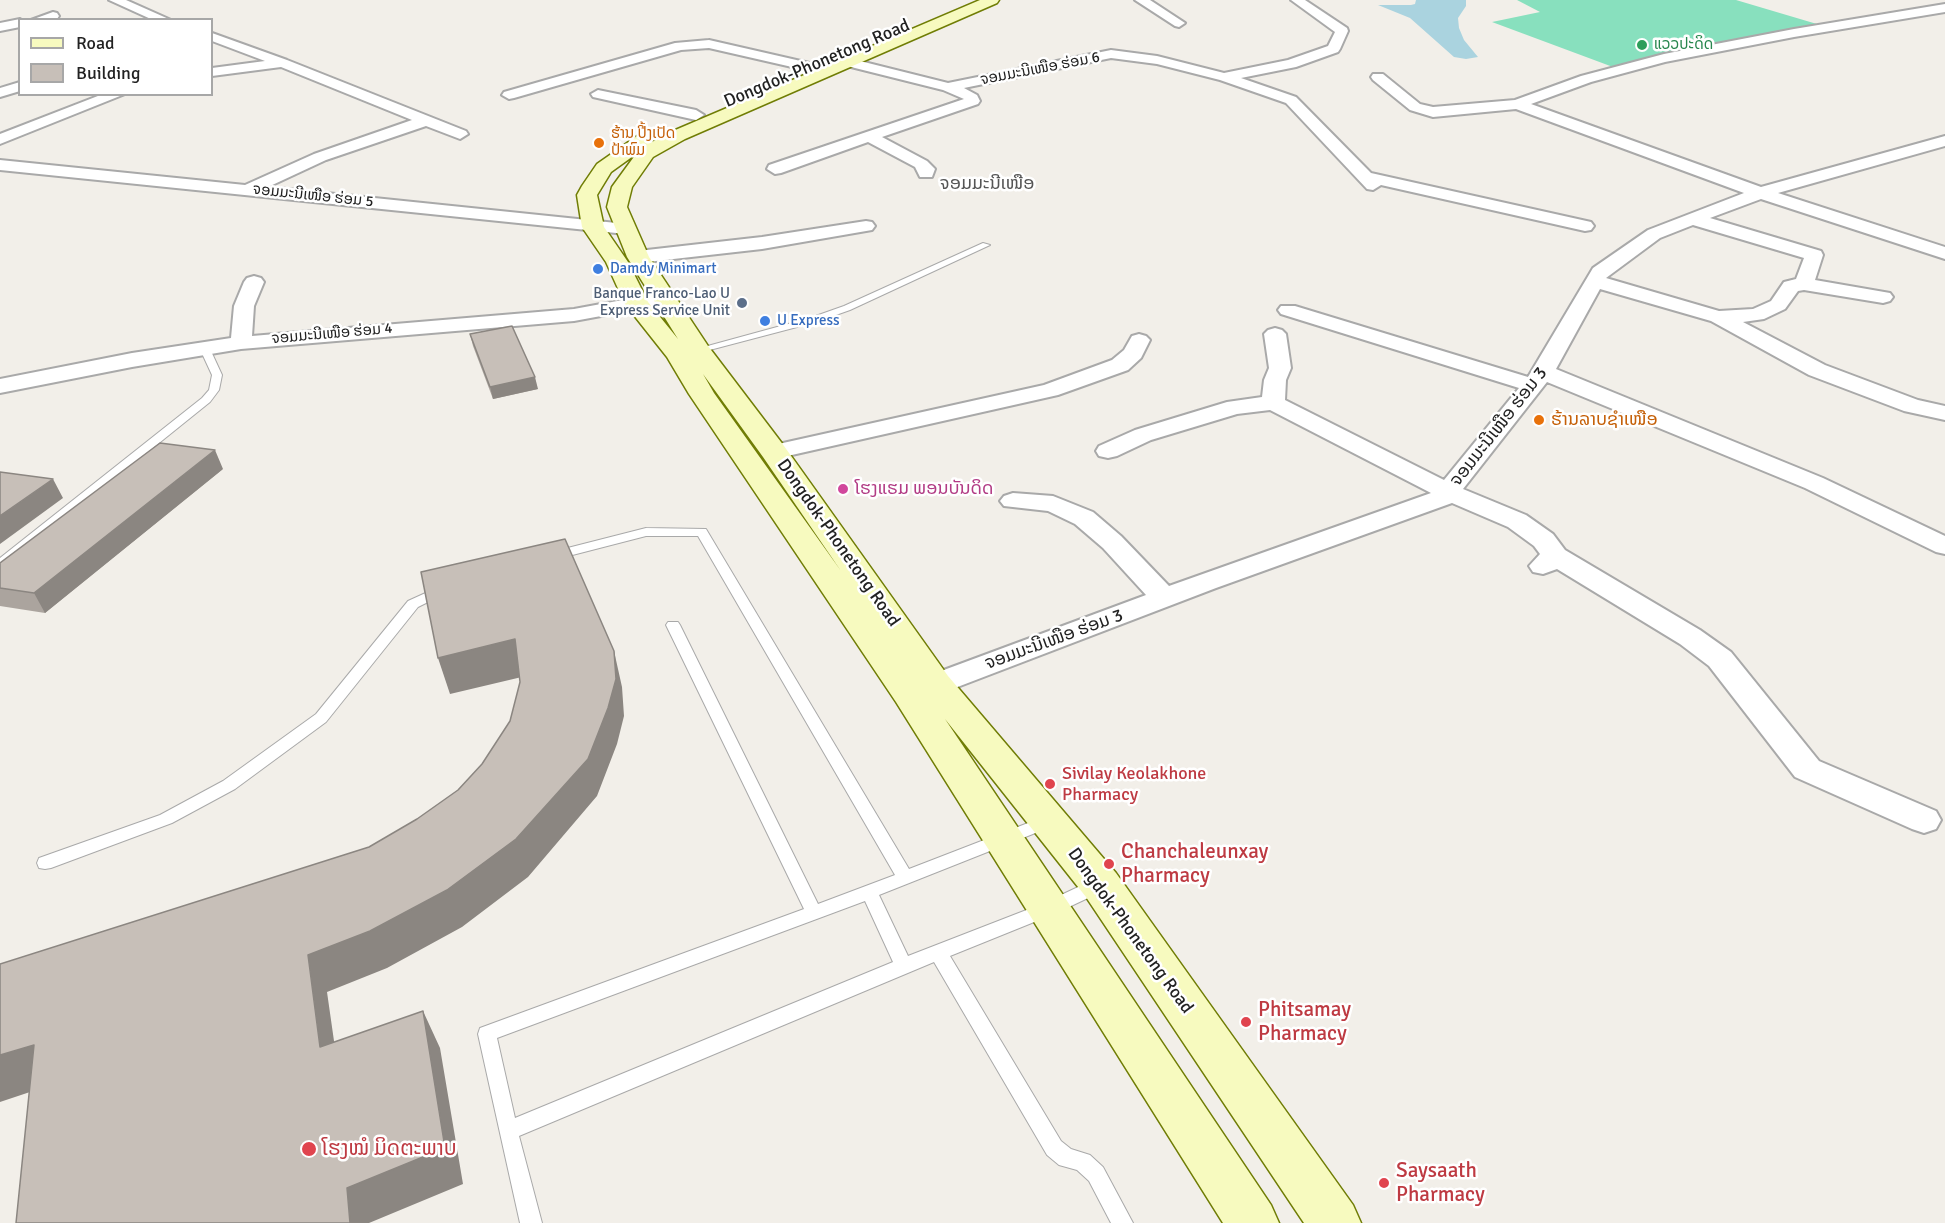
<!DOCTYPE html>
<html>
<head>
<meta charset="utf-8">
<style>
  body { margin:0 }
  #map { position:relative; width:1945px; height:1223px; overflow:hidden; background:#f2efe9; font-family:Signika,sans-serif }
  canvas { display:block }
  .legend { position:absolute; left:18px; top:18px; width:195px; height:78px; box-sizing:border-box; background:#fff; border:2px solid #a7a7a7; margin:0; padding:8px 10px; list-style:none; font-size:18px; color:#222 }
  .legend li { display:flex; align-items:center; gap:12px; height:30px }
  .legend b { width:30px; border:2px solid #a7a7a7 }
</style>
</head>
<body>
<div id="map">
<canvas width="1945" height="1223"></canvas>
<ul class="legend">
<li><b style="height:8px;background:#f7fabf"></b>Road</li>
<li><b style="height:16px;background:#c7bfb8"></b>Building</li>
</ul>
</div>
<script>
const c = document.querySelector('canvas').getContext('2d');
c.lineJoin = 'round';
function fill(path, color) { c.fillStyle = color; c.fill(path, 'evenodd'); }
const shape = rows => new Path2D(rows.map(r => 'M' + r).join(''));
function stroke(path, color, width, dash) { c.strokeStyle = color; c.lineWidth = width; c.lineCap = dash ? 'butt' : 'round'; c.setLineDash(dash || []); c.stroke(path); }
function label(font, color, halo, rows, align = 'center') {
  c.font = font + ' Signika,"Noto Sans Lao",sans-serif'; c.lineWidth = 5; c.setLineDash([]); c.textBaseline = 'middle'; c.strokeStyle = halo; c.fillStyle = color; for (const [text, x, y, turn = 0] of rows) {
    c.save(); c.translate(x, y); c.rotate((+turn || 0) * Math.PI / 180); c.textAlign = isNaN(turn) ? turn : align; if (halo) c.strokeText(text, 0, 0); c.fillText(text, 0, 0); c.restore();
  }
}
const pitch = shape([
  [1517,0,1736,0,1827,27,1621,70,1492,22,1540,12]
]);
const water = shape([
  [1416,0,1466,0,1466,6,1458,18,1459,28,1464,40,1478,57,1466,59,1454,57,1410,18,1378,5,1411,5,1415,4]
]);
const service = shape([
  [983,243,990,245,850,310,816,322,702,352,698,353,693,350,810,318,844,306,983,243],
  [205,346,210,349,222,375,219,390,210,402,5,567,0,568,0,558,202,398,209,390,212,375,200,349,205,346],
  [646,528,706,529,909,869,1041,818,1047,816,1053,818,1055,822,1053,826,879,895,908,956,1042,904,1093,880,1099,878,1105,880,1107,885,1105,890,1054,914,950,956,1061,1141,1071,1149,1090,1155,1103,1167,1133,1223,1111,1223,1089,1181,1077,1170,1059,1165,1047,1155,934,962,519,1136,542,1223,520,1223,478,1034,480,1028,804,909,666,625,668,622,678,622,680,625,818,904,895,875,698,536,646,536,553,560,547,556,548,553,646,528],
  [865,901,893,962,515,1118,497,1038,865,901],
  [441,586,446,587,448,590,446,593,418,607,326,722,235,789,172,823,51,868,45,869,39,868,37,863,39,858,160,815,223,781,316,714,408,601,441,586]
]);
const minor = shape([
  [109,0,126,0,171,20,153,20,109,0],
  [1135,0,1150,0,1185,23,1179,27,1175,26,1135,0],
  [1291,0,1305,0,1347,28,1348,31,1340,49,1338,52,1296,67,1241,78,1296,97,1371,173,1591,222,1594,226,1591,230,1585,231,1381,185,1373,190,1367,189,1286,103,1220,80,1157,64,1111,58,964,88,977,95,980,101,978,104,882,137,927,161,935,169,932,177,920,177,915,167,868,142,781,173,775,174,767,169,769,165,964,99,943,90,843,65,841,62,843,59,848,58,948,83,1111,50,1157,56,1224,73,1288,60,1328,46,1335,32,1291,0],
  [1945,4,1945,12,1794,37,1665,62,1591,82,1531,104,1761,187,1945,136,1945,146,1778,193,1945,247,1945,259,1761,199,1710,218,1821,251,1823,255,1815,280,1890,293,1893,297,1890,301,1883,303,1804,290,1798,291,1785,309,1764,319,1743,322,1825,365,1918,400,1945,406,1945,420,1904,411,1809,375,1711,321,1600,289,1556,369,1823,478,1945,536,1945,554,1936,552,1805,488,1547,382,1463,489,1526,515,1553,534,1565,550,1700,630,1731,652,1819,761,1936,811,1941,820,1936,829,1924,833,1912,829,1795,777,1709,666,1680,644,1557,569,1543,574,1533,572,1529,566,1540,554,1534,546,1508,527,1452,503,1216,588,947,691,936,694,925,691,921,684,925,677,1146,595,1103,548,1075,524,1048,511,1004,506,1000,501,1004,496,1013,493,1053,496,1093,512,1121,536,1169,586,1431,493,1270,410,1237,414,1151,440,1117,456,1108,458,1099,456,1096,451,1099,446,1135,430,1227,402,1262,397,1264,380,1269,368,1264,334,1268,330,1275,328,1282,330,1286,334,1291,368,1286,380,1285,400,1444,480,1519,388,1281,314,1278,310,1281,306,1295,306,1528,377,1593,268,1648,230,1744,193,1516,109,1433,117,1410,110,1373,80,1371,77,1373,74,1383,74,1420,104,1433,107,1515,100,1581,76,1664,54,1794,29,1945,4],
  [1693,225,1804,258,1796,279,1784,282,1771,301,1753,309,1719,311,1606,278,1660,238,1693,225],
  [53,12,57,13,59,16,57,19,31,20,53,12],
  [20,19,20,27,0,31,0,23,20,19],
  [212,33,287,60,466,131,468,134,460,139,426,126,326,160,268,187,626,224,632,225,635,229,632,233,626,234,0,170,0,160,245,185,314,154,412,120,281,67,212,76,212,68,265,61,212,41,212,33],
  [709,40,827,67,834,71,827,75,709,48,681,50,514,98,509,99,502,95,504,92,675,43,709,40],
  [20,82,20,91,0,97,0,88,20,82],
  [598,90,696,110,704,115,696,120,593,97,591,94,598,90],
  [103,94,125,94,0,144,0,134,103,94],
  [866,221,872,222,875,226,872,230,762,249,638,263,631,261,629,257,631,253,638,251,762,237,866,221],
  [254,276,261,278,264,282,254,306,252,336,574,309,666,292,673,294,676,298,673,302,666,304,574,321,241,349,132,367,0,393,0,379,132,353,231,338,234,306,244,282,247,278,254,276],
  [1139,334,1146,336,1150,340,1141,358,1128,370,1058,395,774,459,765,457,762,452,765,447,1044,385,1112,360,1124,350,1132,336,1139,334]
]);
const secondary = shape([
  [980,0,999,0,997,3,685,139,653,157,632,187,627,207,649,257,708,346,784,446,948,676,1116,873,1353,1205,1361,1223,1304,1223,1086,897,945,719,1271,1205,1279,1223,1223,1223,896,702,689,394,667,357,625,304,606,262,582,227,577,195,582,186,597,164,640,134,652,134,655,138,652,142,673,131,980,0],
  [636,154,612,187,607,207,627,257,678,339,648,302,628,262,604,227,597,195,611,172,636,154],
  [703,374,763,457,841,571,714,393,703,374]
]);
const wall = shape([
  [470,334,538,389,493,399,473,346],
  [223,469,45,613,0,606,0,563]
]);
const shadedWall = shape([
  [535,377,538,389,493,399,490,387],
  [215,450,223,469,45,613,34,593],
  [53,479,63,498,0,544,0,516],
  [515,639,526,676,450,694,438,658],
  [614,651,622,687,624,716,617,744,597,796,528,877,462,927,387,968,327,992,340,1083,320,1047,308,955],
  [423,1011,440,1048,463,1184,369,1223,350,1223,347,1188],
  [34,1045,63,1081,0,1102,0,1055]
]);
const building = shape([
  [512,326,535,377,490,387,470,334,512,326],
  [160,443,215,450,34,593,0,588,0,563,160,443],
  [0,472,53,479,0,516,0,472],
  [565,539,614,651,616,679,608,708,588,759,516,839,447,890,370,931,308,955,320,1047,423,1011,445,1148,347,1188,350,1223,16,1223,34,1045,0,1055,0,964,369,847,417,819,458,790,482,764,510,721,520,682,515,639,438,658,421,572,565,539]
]);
const markers = [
  [1642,45,6,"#2e9e5b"],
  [599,143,6,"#e8710a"],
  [598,269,6,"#3f7fe0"],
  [742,303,6,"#5c6f8a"],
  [765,321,6,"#3f7fe0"],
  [1539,420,6,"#e8710a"],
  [843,489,6,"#d1479c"],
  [1050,784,6,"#e0444e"],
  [1109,864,6,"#e0444e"],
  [1246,1022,6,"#e0444e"],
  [309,1149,8,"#e0444e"],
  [1384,1183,6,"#e0444e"]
];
const farLeisurenames = [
  ["ແວວປະດິດ",1654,45]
];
const farStreetnames = [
  ["ຈອມມະນີເໜືອ ຮ່ອມ 6",1040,69,-11],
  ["ຈອມມະນີເໜືອ ຮ່ອມ 5",313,196,6],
  ["ຈອມມະນີເໜືອ ຮ່ອມ 4",332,334,-5]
];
const farFoodnames = [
  ["ຮ້ານ ປີ້ງເປັດ",611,134],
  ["ປ້າພົມ",611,151]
];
const farShopnames = [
  ["Damdy Minimart",610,269],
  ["U Express",777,321]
];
const farServicenames = [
  ["Banque Franco-Lao U",730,294],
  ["Express Service Unit",730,311]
];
const streetNames = [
  ["Dongdok-Phonetong Road",817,64,-23],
  ["ຈອມມະນີເໜືອ ຮ່ອມ 3",1499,427,-52],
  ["Dongdok-Phonetong Road",838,543,55],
  ["ຈອມມະນີເໜືອ ຮ່ອມ 3",1054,640,-20],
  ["Dongdok-Phonetong Road",1130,931,54]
];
const farQuarternames = [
  ["ຈອມມະນີເໜືອ",987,184]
];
const foodNames = [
  ["ຮ້ານລາບຊຳເໜືອ",1551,420]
];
const hotelNames = [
  ["ໂຮງແຮມ ພອນບັນດິດ",855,489]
];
const healthNames = [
  ["Sivilay Keolakhone",1062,774],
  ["Pharmacy",1062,795]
];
const nearHealthnames = [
  ["Chanchaleunxay",1121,852],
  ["Pharmacy",1121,876],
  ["Phitsamay",1258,1010],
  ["Pharmacy",1258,1034],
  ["ໂຮງໝໍ ມິດຕະພາບ",322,1149],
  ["Saysaath",1396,1171],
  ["Pharmacy",1396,1195]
];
fill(pitch, '#88e0be');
fill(water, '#aad3df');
stroke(service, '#a9a9a9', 2);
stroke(minor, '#a9a9a9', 4);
stroke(secondary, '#707d05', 3);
fill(service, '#fff');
fill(minor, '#fff');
fill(secondary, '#f7fabf');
fill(wall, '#aba49e');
fill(shadedWall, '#8b8681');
fill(building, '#c7bfb8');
stroke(building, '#8b8681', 1.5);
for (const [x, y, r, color] of markers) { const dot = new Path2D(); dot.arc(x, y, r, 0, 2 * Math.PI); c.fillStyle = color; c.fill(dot); stroke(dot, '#fff', 2); }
label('15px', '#27864d', '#fff', farLeisurenames, 'left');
label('15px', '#222', '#fff', farStreetnames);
label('15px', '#c56008', '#fff', farFoodnames, 'left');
label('15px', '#366cbe', '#fff', farShopnames, 'left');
label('15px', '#4e5e75', '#fff', farServicenames, 'right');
label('18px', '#222', '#fff', streetNames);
label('18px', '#555', '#fff', farQuarternames);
label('18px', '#c56008', '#fff', foodNames, 'left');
label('18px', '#b23c85', '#fff', hotelNames, 'left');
label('18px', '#be3a42', '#fff', healthNames, 'left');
label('21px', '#be3a42', '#fff', nearHealthnames, 'left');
</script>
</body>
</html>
